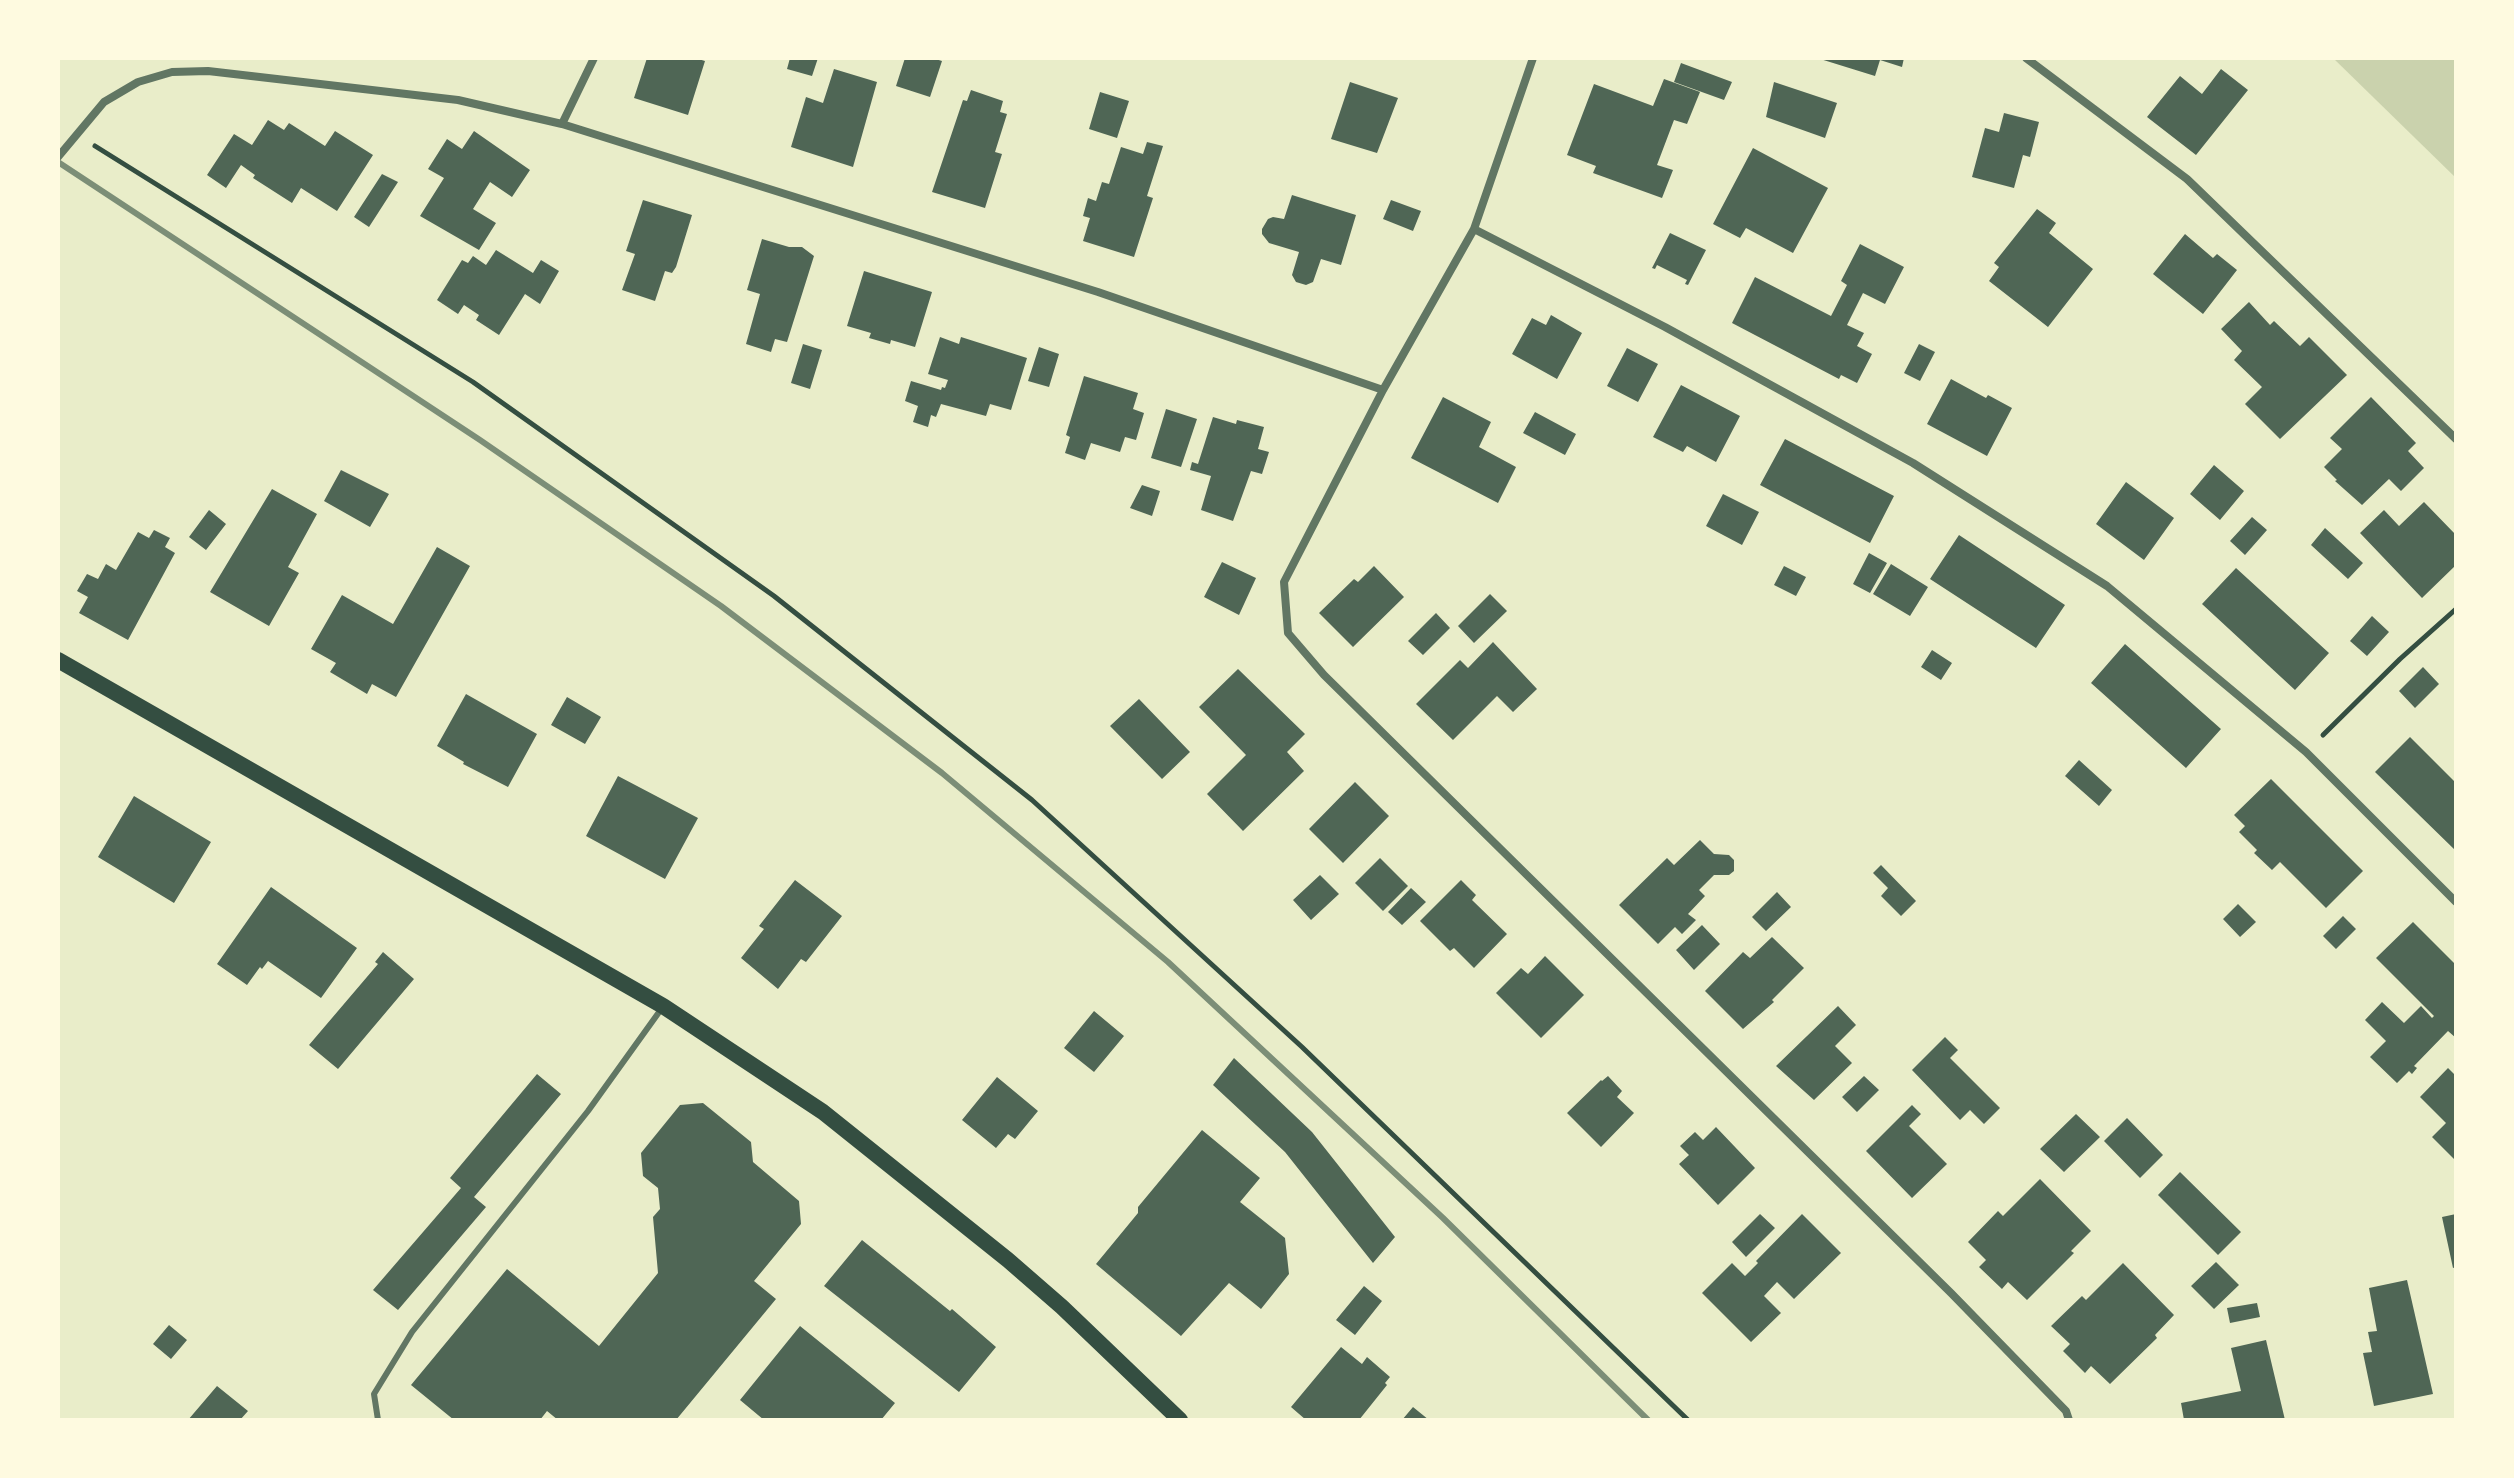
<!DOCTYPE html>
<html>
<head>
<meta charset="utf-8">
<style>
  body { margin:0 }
  #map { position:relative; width:2514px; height:1478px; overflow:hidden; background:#e9edc9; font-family:Barlow,sans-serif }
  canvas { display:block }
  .frame { position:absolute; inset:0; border:60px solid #fefae0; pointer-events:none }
</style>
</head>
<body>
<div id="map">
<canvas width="2514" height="1478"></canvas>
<div class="frame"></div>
</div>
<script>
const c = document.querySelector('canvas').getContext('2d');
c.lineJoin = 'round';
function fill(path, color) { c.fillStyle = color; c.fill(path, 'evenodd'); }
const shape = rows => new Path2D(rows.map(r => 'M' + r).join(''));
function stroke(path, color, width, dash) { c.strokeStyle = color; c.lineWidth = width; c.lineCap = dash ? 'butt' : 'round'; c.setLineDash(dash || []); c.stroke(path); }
const green = shape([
  [2333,58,2456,58,2456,178]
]);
const building = shape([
  [647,58,695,58,705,61,688,115,634,98],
  [790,58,818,58,812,76,787,69],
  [905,58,932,58,942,61,930,97,896,86],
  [1817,58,1904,58,1902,67,1880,60,1875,76],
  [1681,63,1732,82,1724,100,1674,82],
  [834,69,877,82,853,167,791,147,806,97,823,103],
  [2221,69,2248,90,2196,155,2147,117,2180,76,2202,94],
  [1664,79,1700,92,1687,124,1674,120,1657,165,1673,170,1662,198,1593,173,1596,166,1567,155,1594,84,1653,106],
  [1350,82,1398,98,1377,153,1331,139],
  [1774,82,1837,103,1825,138,1766,117],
  [971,90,1003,101,1000,112,1007,114,995,152,1002,154,985,208,932,192,963,100,967,101],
  [1100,92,1129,101,1117,138,1089,129],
  [2004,113,2039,122,2030,157,2023,155,2014,188,1972,177,1985,128,1999,132],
  [268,120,284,130,289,123,325,146,335,131,373,155,337,211,301,188,292,203,253,178,255,175,241,165,226,188,207,175,234,134,252,145],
  [474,131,530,170,512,197,490,182,473,209,496,223,479,250,420,216,444,178,428,169,447,139,462,149],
  [1147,142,1163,146,1147,196,1153,198,1134,257,1083,241,1090,218,1083,216,1088,198,1096,201,1102,182,1109,184,1121,147,1143,154],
  [1753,148,1828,188,1793,253,1746,228,1740,238,1713,224],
  [382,174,398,182,369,227,354,217],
  [1292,195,1356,215,1341,265,1321,259,1313,282,1306,285,1296,282,1292,275,1299,252,1269,243,1262,234,1262,229,1268,219,1273,217,1284,219],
  [643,200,692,215,676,267,672,273,665,271,655,301,622,290,635,254,626,251],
  [1391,200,1421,211,1413,231,1383,219],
  [2037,209,2056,223,2049,233,2093,269,2048,327,1989,281,1999,267,1994,263],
  [1670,233,1706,250,1688,285,1685,284,1687,280,1657,265,1655,269,1652,268],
  [2185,234,2213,258,2217,254,2237,270,2203,314,2153,274],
  [762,239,789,247,802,247,814,256,787,342,775,339,771,352,746,344,760,294,747,290],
  [1860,244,1904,267,1885,304,1863,293,1847,325,1864,333,1857,346,1872,354,1857,383,1841,375,1839,379,1732,323,1755,277,1831,316,1847,285,1841,281],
  [496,250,533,273,541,260,559,271,540,304,525,294,499,335,476,320,479,315,464,305,458,314,437,300,462,260,468,263,473,256,486,265],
  [864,271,932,292,915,347,891,340,890,344,869,338,871,333,847,326],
  [2249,302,2270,325,2274,321,2300,346,2309,337,2347,375,2280,439,2245,404,2262,387,2234,360,2242,351,2221,329],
  [1551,315,1582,333,1557,379,1512,354,1532,318,1546,325],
  [940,337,959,344,961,337,1027,358,1011,410,990,404,986,416,941,404,936,417,931,415,928,427,913,422,918,406,905,401,911,381,941,390,942,387,945,388,948,380,928,374],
  [803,344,822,350,810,389,791,383],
  [1919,344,1935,352,1920,381,1904,373],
  [1039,347,1059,354,1049,387,1028,381],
  [1627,348,1658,364,1638,402,1607,386],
  [1084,376,1138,393,1133,409,1144,413,1136,440,1125,437,1120,452,1091,443,1085,460,1065,453,1070,437,1066,435],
  [1951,379,1986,398,1988,395,2012,408,1987,456,1927,424],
  [1681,385,1740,416,1716,462,1687,446,1683,452,1653,437],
  [1443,397,1491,422,1479,447,1516,467,1498,503,1411,458],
  [2371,397,2416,443,2408,451,2424,468,2401,491,2389,479,2362,505,2335,481,2337,480,2324,467,2342,449,2330,438],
  [1166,409,1197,419,1181,467,1151,458],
  [1535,412,1576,434,1565,455,1523,433],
  [1213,417,1236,424,1237,420,1264,427,1258,449,1269,452,1262,474,1251,471,1233,521,1201,510,1211,476,1190,470,1192,462,1198,464],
  [1785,439,1894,496,1870,543,1760,485],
  [2214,465,2244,491,2220,520,2190,494],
  [341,470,389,494,370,527,324,501],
  [2126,482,2174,518,2144,560,2096,524],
  [1142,485,1160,491,1152,516,1130,508],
  [272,489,317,514,288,567,299,573,269,626,210,592],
  [1723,494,1759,512,1742,545,1706,526],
  [2424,502,2456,535,2456,565,2422,598,2360,533,2384,510,2399,526],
  [209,510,226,524,206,550,189,537],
  [2252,517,2267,530,2245,555,2230,541],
  [2325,528,2363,563,2348,579,2311,545],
  [154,530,170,538,165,547,175,553,128,640,79,613,88,597,77,591,87,574,98,579,106,564,116,570,138,532,149,538],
  [1959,535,2065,605,2036,648,1930,579],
  [437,547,470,566,396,697,372,684,367,694,330,672,336,663,311,649,342,595,393,624],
  [1869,553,1887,563,1870,593,1853,584],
  [1222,562,1256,578,1239,615,1204,597],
  [1891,564,1928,587,1910,616,1873,594],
  [1374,566,1404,597,1353,647,1319,613,1354,579,1358,582],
  [1784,566,1806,577,1796,596,1774,585],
  [2236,568,2329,653,2295,690,2202,604],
  [1490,594,1507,611,1474,643,1458,626],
  [1436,613,1450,628,1423,655,1408,641],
  [2372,616,2389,632,2367,656,2350,641],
  [1493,642,1537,689,1513,712,1497,696,1453,740,1416,704,1460,660,1468,668],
  [2125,644,2221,729,2186,768,2091,683],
  [1932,650,1952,663,1941,680,1921,667],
  [2423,667,2439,684,2415,708,2399,691],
  [1238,669,1305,734,1287,752,1304,771,1243,831,1207,794,1246,755,1199,707],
  [466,694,537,734,508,787,463,764,464,762,437,746],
  [567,697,601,717,585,744,551,725],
  [1139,699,1190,752,1162,779,1110,726],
  [2410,737,2456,783,2456,851,2375,772],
  [2079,760,2112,790,2099,806,2065,776],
  [618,776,698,818,665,879,586,836],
  [2271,779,2363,871,2326,908,2280,862,2272,870,2254,853,2257,850,2239,832,2245,826,2234,815],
  [1355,782,1389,816,1343,863,1309,829],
  [134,796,211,842,174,903,98,857],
  [1700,840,1714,854,1729,855,1734,860,1734,871,1729,875,1714,875,1699,890,1705,896,1688,914,1696,920,1682,934,1675,927,1658,944,1619,905,1667,858,1674,865],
  [1380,858,1408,886,1383,911,1355,883],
  [1881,865,1916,901,1901,916,1881,896,1888,888,1873,873],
  [1320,875,1339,894,1311,920,1293,900],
  [795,880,842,916,806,962,801,959,778,989,741,958,764,929,759,926],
  [1461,880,1476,895,1472,900,1507,934,1474,968,1454,948,1450,951,1420,921],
  [271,887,357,948,321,998,268,961,262,969,260,967,247,985,217,964],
  [1411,888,1426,902,1402,925,1388,912],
  [1777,892,1791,907,1766,931,1752,917],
  [2238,904,2256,922,2240,937,2223,919],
  [2343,916,2356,929,2336,949,2323,936],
  [2413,922,2456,965,2456,1038,2448,1031,2414,1066,2417,1068,2412,1074,2409,1071,2397,1083,2370,1057,2386,1041,2365,1020,2382,1002,2404,1023,2421,1006,2432,1018,2434,1016,2376,958],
  [1702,925,1720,944,1694,970,1676,950],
  [1772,937,1804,968,1772,1000,1774,1002,1743,1029,1705,991,1743,952,1750,958],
  [383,952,414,979,338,1069,309,1045,378,964,375,962],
  [1545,956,1584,995,1541,1038,1496,993,1521,968,1528,974],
  [1838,1006,1856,1025,1835,1046,1852,1063,1814,1100,1776,1066],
  [1094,1011,1124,1036,1094,1072,1064,1048],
  [1945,1037,1958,1050,1950,1058,2000,1108,1984,1124,1970,1110,1960,1120,1912,1070],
  [1234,1058,1312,1132,1395,1237,1373,1263,1285,1152,1213,1085],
  [2448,1068,2456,1076,2456,1161,2432,1137,2446,1123,2420,1097],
  [537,1074,561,1094,474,1197,486,1207,398,1310,373,1290,461,1188,450,1178],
  [1608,1076,1622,1091,1617,1097,1634,1113,1601,1147,1567,1113,1601,1080,1602,1081],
  [1864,1076,1879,1090,1857,1112,1842,1097],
  [997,1077,1038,1111,1015,1139,1008,1134,996,1148,962,1120],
  [703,1103,751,1142,753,1162,799,1201,801,1224,754,1281,776,1299,676,1420,558,1420,547,1411,540,1420,454,1420,411,1385,507,1269,599,1346,658,1273,653,1217,660,1209,658,1188,643,1176,641,1153,680,1105],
  [1912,1105,1921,1114,1909,1126,1947,1164,1912,1198,1866,1151],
  [2076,1114,2100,1137,2064,1172,2040,1149],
  [2127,1118,2163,1155,2140,1178,2104,1141],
  [1716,1127,1755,1168,1718,1205,1679,1164,1689,1155,1680,1146,1695,1132,1703,1140],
  [1202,1130,1260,1178,1240,1202,1285,1238,1289,1274,1261,1309,1229,1283,1181,1336,1096,1264,1138,1213,1138,1207],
  [2180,1172,2241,1232,2218,1255,2158,1195],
  [2040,1179,2091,1231,2071,1251,2074,1253,2027,1300,2008,1282,2002,1289,1979,1267,1986,1260,1968,1242,1998,1211,2003,1216],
  [1760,1214,1775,1228,1746,1257,1732,1242],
  [1802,1214,1841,1253,1794,1299,1777,1282,1764,1296,1781,1313,1751,1342,1702,1293,1732,1263,1745,1276,1758,1263,1756,1261],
  [2456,1214,2456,1267,2453,1268,2442,1217],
  [862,1240,950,1311,952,1309,996,1347,959,1392,824,1286],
  [2216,1262,2239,1285,2214,1309,2191,1286],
  [2123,1263,2174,1315,2155,1335,2157,1338,2110,1384,2091,1366,2085,1373,2063,1351,2070,1344,2051,1326,2082,1296,2086,1300],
  [2407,1280,2433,1394,2374,1406,2363,1353,2372,1352,2368,1332,2377,1331,2369,1288],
  [1364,1286,1382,1301,1355,1335,1336,1320],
  [2257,1303,2260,1317,2230,1323,2227,1308],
  [169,1325,187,1340,171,1359,153,1344],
  [800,1326,895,1403,881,1420,764,1420,740,1400],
  [2266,1340,2285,1420,2184,1420,2181,1403,2241,1391,2231,1348],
  [1341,1347,1362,1364,1367,1357,1390,1377,1385,1383,1387,1385,1359,1420,1306,1420,1291,1407],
  [217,1386,248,1411,240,1420,188,1420],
  [1413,1407,1429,1420,1402,1420]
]);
const path = shape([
  [95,146,473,382,774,596,1032,800,1302,1047,1688,1420],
  [2323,735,2400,659,2456,609]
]);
const service = shape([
  [378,1420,374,1394,412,1332,588,1111,662,1008]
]);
const minor = shape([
  [1533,58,1474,229,1383,390,1284,582,1288,633,1324,675,1951,1293,2066,1411,2069,1420],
  [2026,58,2187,179,2456,439],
  [562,124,594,58],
  [58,157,104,102,138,82,172,72,208,71,458,100,562,124,1098,292,1383,390],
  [1474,229,1665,327,1913,463,2107,586,2306,752,2456,902]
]);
const secondary = shape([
  [58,660,663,1006,823,1112,1008,1260,1062,1307,1180,1420]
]);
const rail = shape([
  [58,162,480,440,721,606,942,773,1168,962,1443,1218,1648,1420]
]);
fill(green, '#cad2ad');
fill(building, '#4f6655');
stroke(path, '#344e41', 5);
stroke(service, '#617663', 6);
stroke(minor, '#617663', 8);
stroke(secondary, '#344e41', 16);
stroke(rail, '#7c8e77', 6);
</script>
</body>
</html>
